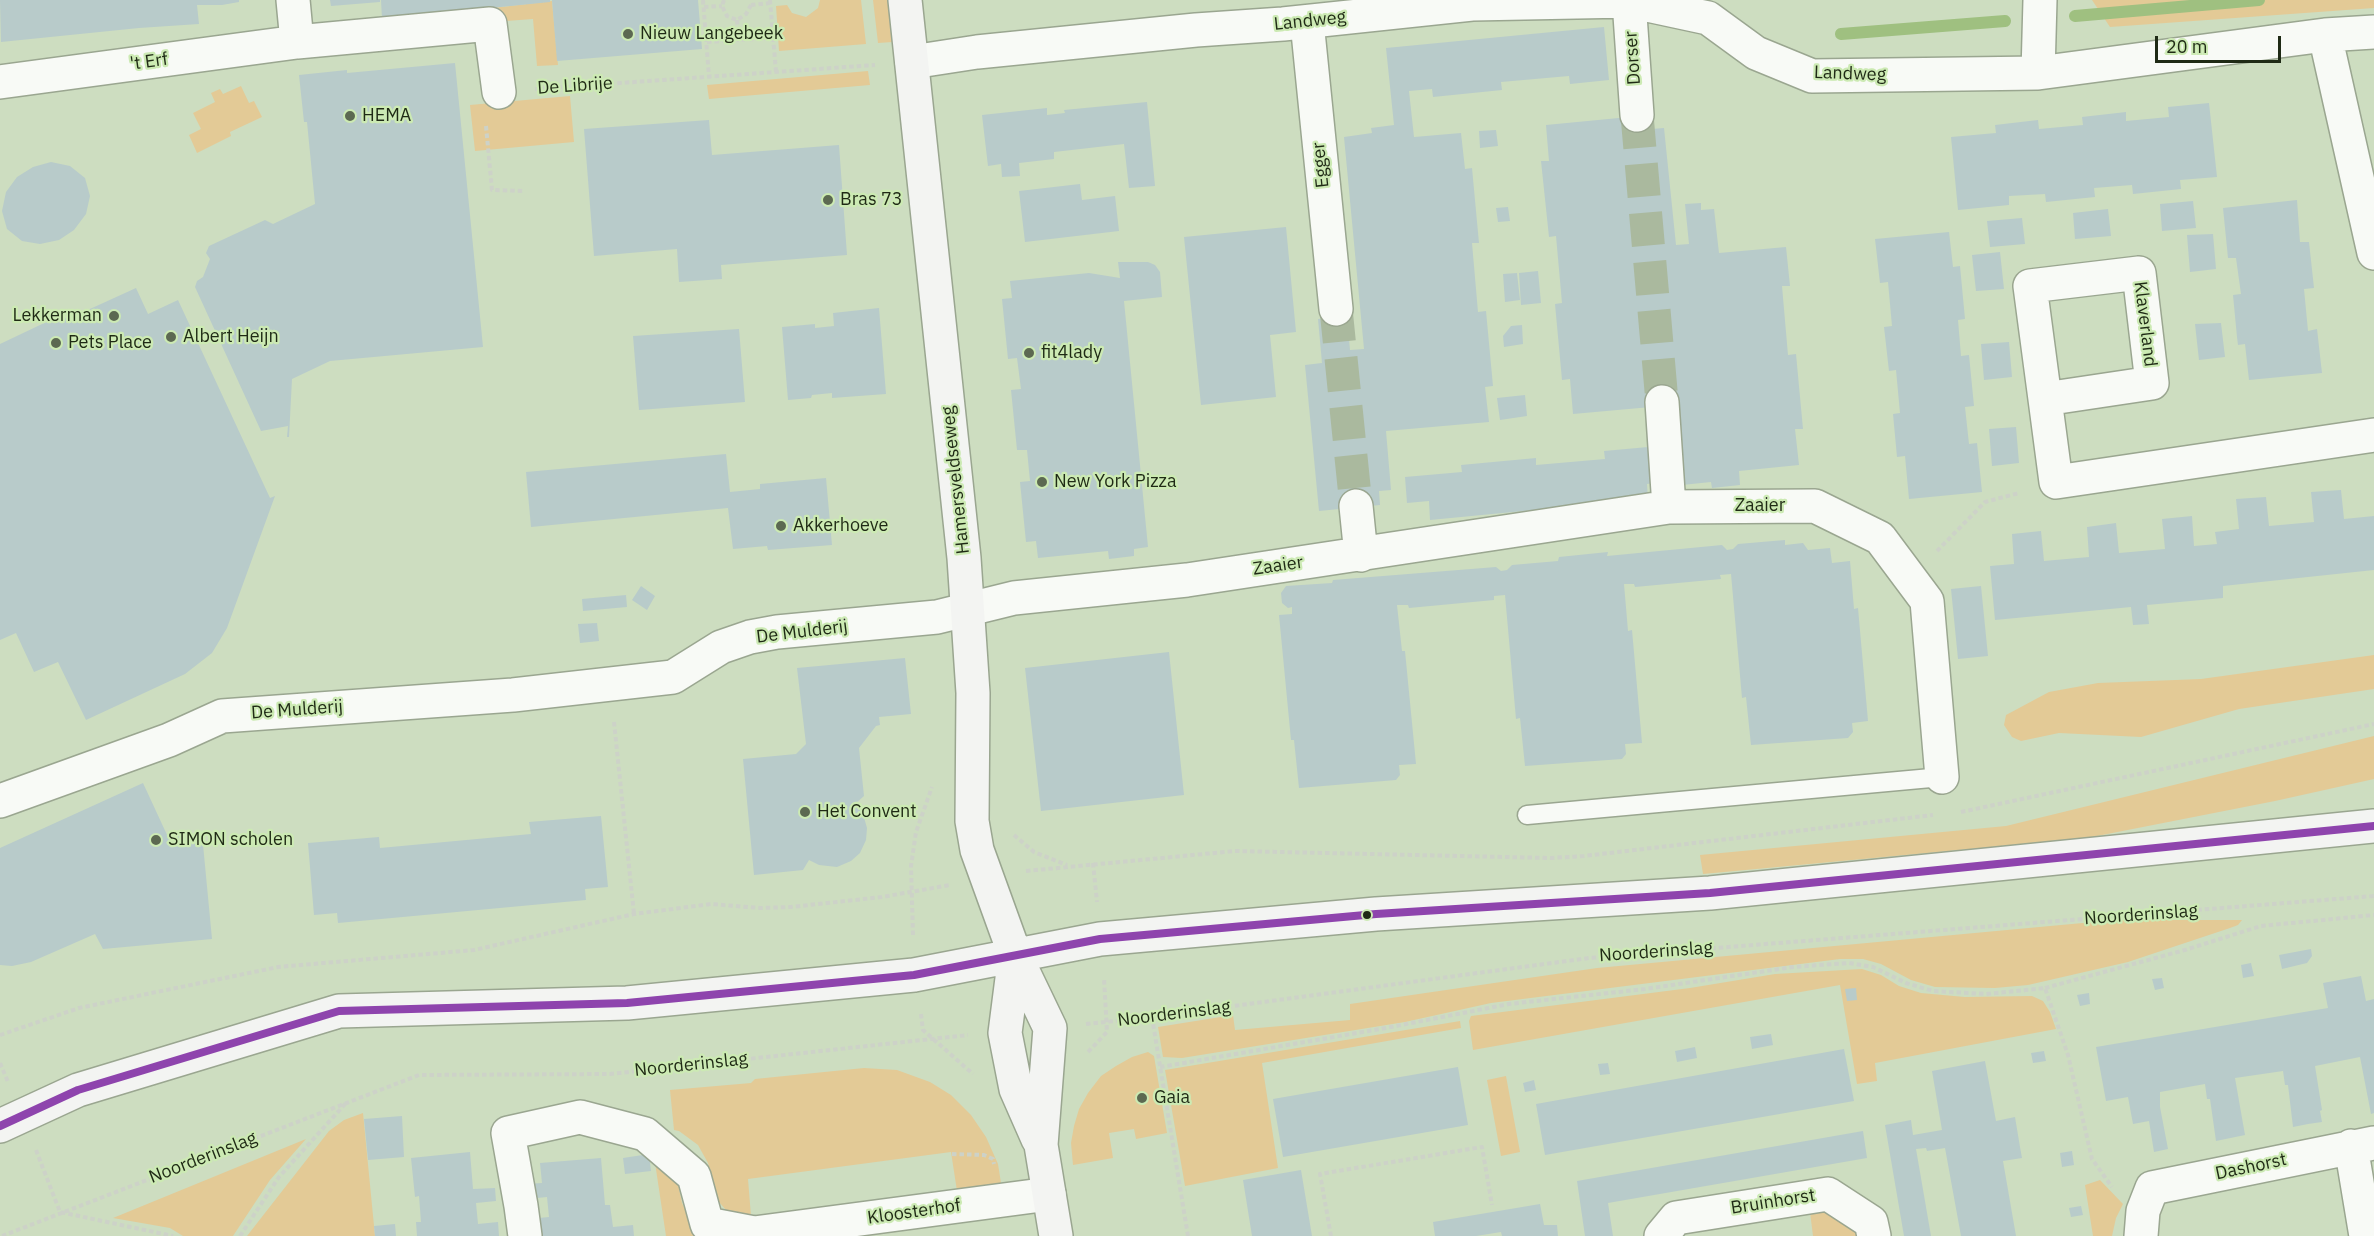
<!DOCTYPE html>
<html>
<head>
<meta charset="utf-8">
<style>
  body { margin:0 }
  #map { position:relative; width:2374px; height:1236px; overflow:hidden; background:#cdddc0; font-family:"IBM Plex Sans",sans-serif }
  canvas { display:block }
  .scale { position:absolute; left:2155px; top:36px; width:126px; height:27px; box-sizing:border-box; border:3px solid #1f2a15; border-top:0; padding-left:8px; font-size:18px; line-height:21px; white-space:nowrap; color:#1f2a15; -webkit-text-stroke:4px #cceab3; paint-order:stroke }
</style>
</head>
<body>
<div id="map">
<canvas width="2374" height="1236"></canvas>
<div class="scale">20 m</div>
</div>
<script>
const c = document.querySelector('canvas').getContext('2d');
c.lineJoin = 'round';
function fill(path, color) { c.fillStyle = color; c.fill(path, 'evenodd'); }
const shape = rows => new Path2D(rows.map(r => 'M' + r).join(''));
function stroke(path, color, width, dash) { c.strokeStyle = color; c.lineWidth = width; c.lineCap = dash ? 'butt' : 'round'; c.setLineDash(dash || []); c.stroke(path); }
function label(font, color, halo, rows, align = 'center') {
  c.font = font + ' "IBM Plex Sans",sans-serif'; c.lineWidth = 4.5; c.setLineDash([]); c.textBaseline = 'middle'; c.strokeStyle = halo; c.fillStyle = color; for (const [text, x, y, turn = 0] of rows) {
    c.save(); c.translate(x, y); c.rotate((+turn || 0) * Math.PI / 180); c.textAlign = isNaN(turn) ? turn : align; if (halo) c.strokeText(text, 0, 0); c.fillText(text, 0, 0); c.restore();
  }
}
const green = shape([
  [820,0,861,0,866,44,779,51,776,6,787,5,792,13,806,17,818,8],
  [873,0,888,0,893,42,878,43],
  [2092,0,2374,0,2374,8,2110,27],
  [552,1,558,65,537,66,533,19,452,25,451,13],
  [868,71,870,85,709,99,707,85],
  [241,86,249,103,254,101,262,117,230,132,231,136,197,153,189,135,201,129,193,113,215,102,211,93,220,89,223,94],
  [570,96,574,142,475,151,470,105],
  [2374,655,2374,689,2239,709,2141,737,2059,733,2021,741,2012,737,2004,725,2006,715,2049,692,2098,683,2201,679],
  [2374,736,2374,779,2275,801,2087,838,1703,874,1700,855,2006,826],
  [2115,920,2242,920,2238,925,2230,928,2128,962,2028,985,1995,988,1935,987,1911,980,1881,964,1863,959,1840,959,1491,1003,1405,1022,1182,1058,1163,1057,1158,1027,1233,1015,1235,1030,1350,1020,1350,1004,1597,968],
  [1862,969,1881,975,1899,986,1921,993,1965,997,2032,996,2043,1001,2050,1012,2056,1029,1875,1063,1877,1081,1857,1084,1840,985,1473,1050,1469,1021,1471,1016,1690,988,1775,974],
  [1460,1021,1461,1028,1262,1063,1278,1168,1185,1186,1165,1070],
  [1148,1052,1154,1056,1167,1133,1136,1139,1134,1129,1109,1133,1113,1158,1073,1165,1071,1143,1074,1126,1079,1109,1088,1093,1101,1076,1116,1066,1132,1057],
  [864,1068,897,1070,930,1082,951,1095,971,1115,986,1137,998,1164,1001,1183,957,1191,951,1152,748,1179,751,1216,736,1216,726,1210,719,1202,708,1163,698,1145,679,1131,674,1130,670,1090,751,1083,755,1079],
  [1506,1076,1520,1152,1501,1156,1487,1080],
  [363,1113,375,1236,247,1236,329,1131,344,1120],
  [306,1139,270,1180,233,1236,183,1236,170,1228,113,1218],
  [654,1156,677,1179,682,1203,690,1219,707,1236,666,1236],
  [2100,1180,2123,1204,2116,1218,2112,1236,2093,1236,2085,1185],
  [1830,1211,1854,1227,1859,1236,1813,1236,1810,1212]
]);
const stream = shape([
  [2075,16,2259,0],
  [1841,34,2005,21]
]);
const building = shape([
  [0,0,239,0,239,2,222,5,197,5,199,24,139,28,1,42],
  [330,0,380,0,380,2,331,6],
  [381,0,550,0,550,2,382,19],
  [552,0,698,0,702,49,557,61],
  [1604,27,1609,80,1570,84,1569,76,1501,82,1502,90,1433,97,1432,89,1409,91,1414,137,1461,133,1465,169,1472,168,1479,243,1472,243,1478,312,1486,311,1493,386,1485,387,1489,422,1386,431,1391,490,1379,491,1380,505,1319,511,1305,365,1322,363,1318,319,1331,318,1346,308,1350,350,1364,349,1344,137,1372,133,1371,128,1394,125,1386,48],
  [455,63,483,347,330,361,292,379,289,437,287,437,288,426,261,431,195,287,197,281,203,277,210,259,206,253,209,246,265,220,273,224,315,204,307,122,304,122,299,75,347,70,347,73],
  [1147,102,1155,186,1129,188,1124,144,1054,152,1054,159,1019,163,1020,176,1002,177,1001,164,988,166,982,115,1047,108,1047,115,1065,113,1064,110],
  [2209,103,2217,177,2180,180,2181,189,2133,194,2132,185,2094,188,2095,197,2046,202,2045,194,2009,196,2009,205,1958,210,1951,137,1996,133,1995,125,2038,120,2039,129,2083,125,2082,117,2126,112,2126,121,2169,117,2168,107],
  [1650,115,1652,129,1664,128,1676,245,1689,244,1685,204,1701,203,1701,210,1714,209,1719,253,1786,247,1790,286,1782,286,1788,355,1796,354,1803,429,1795,429,1799,465,1739,471,1740,485,1712,488,1711,482,1682,485,1673,405,1573,414,1570,379,1562,380,1555,304,1562,303,1556,236,1549,237,1541,161,1549,161,1546,125],
  [709,120,712,155,839,145,847,255,721,265,722,279,679,282,677,249,594,256,584,129],
  [1496,130,1498,146,1480,148,1479,131],
  [51,162,70,166,85,178,90,196,86,214,74,230,59,240,40,244,22,241,7,229,2,211,6,192,17,177,33,167],
  [1080,184,1082,200,1115,196,1119,231,1025,242,1019,191],
  [2297,200,2300,242,2309,242,2314,288,2304,289,2308,331,2317,329,2322,373,2249,380,2245,344,2238,345,2237,337,2233,295,2241,294,2236,258,2228,258,2223,208],
  [2193,201,2196,228,2162,231,2160,204],
  [1508,207,1510,221,1498,222,1496,208],
  [2108,209,2111,236,2075,239,2073,213],
  [2022,218,2025,244,1990,247,1987,221],
  [1286,227,1296,332,1270,335,1276,397,1201,405,1184,237],
  [1949,232,1953,267,1960,266,1965,319,1958,320,1961,356,1969,355,1974,406,1965,407,1969,444,1977,443,1982,492,1909,499,1905,456,1897,457,1893,414,1900,413,1896,370,1889,371,1884,327,1892,326,1888,282,1880,283,1875,239],
  [2213,234,2216,269,2190,272,2187,235],
  [2000,252,2004,289,1976,291,1972,255],
  [1118,262,1148,262,1155,265,1160,272,1162,297,1124,301,1148,547,1134,549,1134,556,1109,559,1108,551,1038,558,1036,541,1026,542,1020,482,1030,481,1027,450,1017,450,1011,390,1021,389,1017,358,1008,359,1002,299,1012,298,1010,281,1089,273,1120,278],
  [1538,271,1541,303,1521,305,1519,273],
  [1517,273,1520,300,1505,302,1503,274],
  [136,288,148,314,178,300,270,498,275,496,227,628,212,653,185,674,86,720,58,662,34,672,16,633,0,640,0,344,59,316,68,319],
  [879,308,886,394,832,398,832,393,812,395,811,398,788,400,782,327,815,324,815,328,834,326,833,313],
  [2221,323,2225,357,2199,360,2195,324],
  [1522,325,1523,344,1504,347,1503,336,1511,326],
  [739,329,745,402,639,410,633,336],
  [2009,342,2012,377,1984,380,1981,344],
  [1525,395,1527,416,1500,420,1497,398],
  [2016,427,2019,463,1992,466,1989,429],
  [1659,446,1663,482,1647,484,1648,499,1430,520,1429,501,1407,503,1405,477,1462,472,1461,465,1536,458,1536,465,1605,459,1604,451],
  [726,454,730,492,760,489,760,484,826,478,832,545,768,550,767,546,733,549,728,508,531,527,526,472],
  [2341,490,2344,519,2374,516,2374,570,2223,586,2223,598,2147,605,2149,624,2133,625,2131,607,1995,620,1990,566,2014,564,2012,534,2041,531,2044,561,2089,557,2087,527,2116,523,2119,553,2165,549,2162,519,2192,516,2194,546,2217,544,2215,532,2239,529,2236,499,2266,497,2269,526,2314,522,2311,492],
  [1785,540,1785,545,1803,543,1808,550,1830,548,1832,563,1850,561,1854,609,1858,608,1868,721,1852,723,1853,732,1848,738,1751,745,1746,697,1742,698,1731,574,1720,575,1721,579,1635,587,1634,584,1624,584,1628,631,1632,630,1642,743,1625,744,1626,754,1622,759,1525,766,1520,718,1516,719,1505,595,1494,596,1494,600,1409,608,1408,605,1397,605,1402,651,1405,651,1416,764,1399,765,1400,775,1396,780,1299,788,1294,740,1291,740,1279,615,1292,614,1292,607,1288,608,1282,603,1281,593,1286,586,1332,583,1333,580,1496,567,1501,571,1507,570,1512,565,1558,561,1559,557,1608,552,1607,556,1722,545,1727,550,1733,549,1738,544],
  [641,586,655,596,647,610,632,600],
  [1981,586,1988,656,1958,659,1951,589],
  [626,595,627,607,583,611,582,599],
  [597,623,599,641,580,643,578,624],
  [1169,652,1184,795,1041,811,1025,668],
  [905,658,911,714,879,717,880,725,876,726,859,748,864,796,855,804,863,814,867,828,866,840,860,853,851,861,837,867,819,865,809,860,803,870,754,875,743,759,796,754,806,744,797,668],
  [143,783,168,837,202,834,212,939,103,949,95,934,31,962,12,966,0,965,0,848],
  [601,816,608,887,585,889,586,900,338,923,337,913,314,915,308,843,379,837,380,848,531,834,529,822],
  [2311,949,2312,956,2307,963,2282,969,2279,955],
  [2251,963,2254,976,2243,978,2241,965],
  [2361,976,2366,1001,2374,999,2374,1113,2371,1114,2360,1057,2315,1066,2322,1110,2320,1111,2322,1122,2308,1124,2293,1127,2288,1085,2285,1085,2283,1071,2235,1078,2245,1135,2216,1141,2210,1099,2207,1099,2205,1084,2160,1092,2160,1107,2168,1149,2154,1152,2149,1121,2133,1124,2128,1097,2106,1101,2096,1047,2328,1008,2323,983],
  [2162,978,2164,988,2155,990,2152,979],
  [1856,988,1857,1000,1847,1001,1845,989],
  [2089,993,2090,1004,2080,1006,2077,995],
  [1771,1034,1773,1045,1752,1049,1750,1037],
  [1695,1047,1697,1058,1677,1062,1675,1051],
  [1844,1049,1854,1101,1545,1155,1536,1104],
  [2044,1051,2046,1061,2033,1063,2031,1053],
  [1985,1061,1996,1121,2015,1117,2020,1147,2022,1158,2003,1161,2016,1236,1961,1236,1945,1148,1927,1151,1926,1148,1916,1149,1931,1236,1904,1236,1885,1125,1911,1120,1913,1135,1942,1130,1932,1071],
  [1608,1063,1610,1074,1600,1075,1598,1064],
  [1458,1067,1468,1125,1283,1157,1273,1099],
  [1534,1080,1536,1090,1525,1092,1523,1083],
  [402,1116,404,1157,368,1160,364,1119],
  [1863,1131,1867,1158,1608,1203,1613,1236,1585,1236,1577,1181],
  [2072,1151,2074,1165,2062,1167,2060,1153],
  [470,1152,473,1189,495,1188,496,1201,476,1203,478,1224,498,1222,499,1236,417,1236,416,1222,421,1222,419,1196,415,1197,411,1158],
  [649,1154,651,1171,625,1174,623,1158],
  [601,1158,605,1205,610,1205,613,1227,633,1225,634,1236,531,1236,529,1219,549,1217,547,1197,527,1199,526,1184,542,1183,540,1163],
  [1301,1170,1312,1236,1252,1236,1243,1180],
  [1540,1204,1544,1225,1557,1225,1558,1236,1502,1236,1501,1232,1476,1236,1435,1236,1433,1222],
  [2081,1206,2083,1215,2071,1217,2069,1208],
  [395,1224,396,1236,375,1236,374,1226]
]);
const streetTunnel = shape([
  [1637,115,1662,402],
  [1336,309,1356,506]
]);
const path = shape([
  [703,0,709,77],
  [724,0,722,6,727,16,737,20,746,14,751,5],
  [770,0,776,72],
  [751,5,770,3],
  [704,7,722,6],
  [737,20,739,40,773,38],
  [707,42,739,40],
  [535,89,875,65],
  [486,126,492,190,523,191],
  [1937,551,1985,502,2019,493],
  [614,722,634,914],
  [1961,812,2374,724],
  [1014,835,1034,852,1067,865],
  [1093,863,1097,902],
  [1026,871,1235,851,1551,858,1584,856,1933,815],
  [913,935,911,866,916,832,932,787],
  [2045,988,2185,950,2261,926,2374,915],
  [921,1014,923,1030,973,1074],
  [1152,1017,1188,1236],
  [1086,1024,1152,1017,1589,958,2374,896],
  [0,1035,79,1008,278,967,474,950,634,914,711,904,760,908,791,907,882,897,950,885],
  [1088,1052,1107,1032,1104,978],
  [0,1063,8,1082],
  [1160,1067,1386,1028,1509,1004,1645,989,1793,967,1849,963,1873,967,1906,983,1933,991,1986,994,2045,988,2068,1055,2092,1159,2112,1187],
  [36,1150,60,1212,173,1236],
  [952,1154,984,1155,993,1159,994,1164],
  [2,1236,419,1075,610,1074,968,1035],
  [240,1236,279,1177,346,1103],
  [1331,1236,1320,1174,1482,1147,1492,1205]
]);
const lane = shape([
  [1527,815,1942,777]
]);
const street = shape([
  [293,0,297,42],
  [1629,1,1637,115],
  [1307,22,1336,309],
  [2325,35,2374,253],
  [912,62,977,52,1196,30,1283,24,1472,4,1629,1,1708,18,1756,53,1812,76,2038,73,2325,35,2374,32],
  [2038,73,2040,0],
  [0,82,297,42,490,24,499,92],
  [2045,399,2152,383,2139,273,2030,286,2045,399,2056,482,2374,435],
  [1662,402,1669,507],
  [1356,506,1361,555],
  [0,801,169,740,222,716,513,695,673,677,721,647,750,637,777,632,937,617,1014,598,1187,580,1669,507,1815,506,1880,538,1927,601,1942,777],
  [2351,1146,2366,1236],
  [525,1236,521,1206,508,1133,580,1117,645,1134,694,1176,707,1224,754,1233,1049,1194],
  [1661,1236,1676,1218,1828,1194,1871,1222,1874,1236],
  [2141,1236,2143,1211,2152,1188,2374,1143]
]);
const secondary = shape([
  [905,0,964,558,973,693,972,821,977,850,1015,955,1050,1028,1041,1145,1056,1236],
  [1015,955,1005,1033,1016,1089,1038,1139],
  [0,1126,78,1090,339,1011,627,1003,914,975,1100,939,1376,914,1710,893,2374,826]
]);
const bus1 = shape([
  [0,1126,78,1090,339,1011,627,1003,914,975,1100,939,1376,914,1710,893,2374,826]
]);
const markers = [
  [628,34,6,"#5c6951"],
  [350,116,6,"#5c6951"],
  [828,200,6,"#5c6951"],
  [114,316,6,"#5c6951"],
  [171,337,6,"#5c6951"],
  [56,343,6,"#5c6951"],
  [1029,353,6,"#5c6951"],
  [1042,482,6,"#5c6951"],
  [781,526,6,"#5c6951"],
  [805,812,6,"#5c6951"],
  [156,840,6,"#5c6951"],
  [1367,915,5,"#1f2a15"],
  [1142,1098,6,"#5c6951"]
];
const streetNames = [
  ["Landweg",1310,21,-6],
  ["Dorser",1633,58,-94],
  ["'t Erf",149,62,-8],
  ["Landweg",1850,74,2],
  ["De Librije",575,86,-4],
  ["Egger",1321,165,-96],
  ["Klaverland",2145,324,83],
  ["Hamersveldseweg",956,480,-96],
  ["Zaaier",1760,506],
  ["Zaaier",1278,566,-8],
  ["De Mulderij",802,632,-7],
  ["De Mulderij",297,710,-4],
  ["Noorderinslag",2141,915,-4],
  ["Noorderinslag",1656,952,-4],
  ["Noorderinslag",1174,1014,-7],
  ["Noorderinslag",691,1065,-6],
  ["Noorderinslag",203,1158,-21],
  ["Dashorst",2251,1167,-12],
  ["Bruinhorst",1773,1202,-9],
  ["Kloosterhof",914,1212,-8]
];
const poiNames = [
  ["Nieuw Langebeek",640,34],
  ["HEMA",362,116],
  ["Bras 73",840,200],
  ["Lekkerman",102,316,"right"],
  ["Albert Heijn",183,337],
  ["Pets Place",68,343],
  ["fit4lady",1041,353],
  ["New York Pizza",1054,482],
  ["Akkerhoeve",793,526],
  ["Het Convent",817,812],
  ["SIMON scholen",168,840],
  ["Gaia",1154,1098]
];
fill(green, '#e3ca96');
stroke(stream, '#9fc080', 12);
fill(building, '#b8cbca');
stroke(streetTunnel, '#aab99e', 33, [33, 16]);
stroke(lane, '#9aa690', 21);
stroke(street, '#9aa690', 36);
stroke(secondary, '#9aa690', 36);
stroke(path, '#cdd2c8', 4, [4.5, 3]);
stroke(lane, '#f8faf6', 18);
stroke(street, '#f8faf6', 33);
stroke(secondary, '#f3f4f2', 33);
stroke(bus1, '#8e44ad', 8);
for (const [x, y, r, color] of markers) { const dot = new Path2D(); dot.arc(x, y, r, 0, 2 * Math.PI); c.fillStyle = color; c.fill(dot); stroke(dot, '#cceab3', 2); }
label('18px', '#1f2a15', '#cceab3', streetNames);
label('18px', '#1f2a15', '#cceab3', poiNames, 'left');
</script>
</body>
</html>
